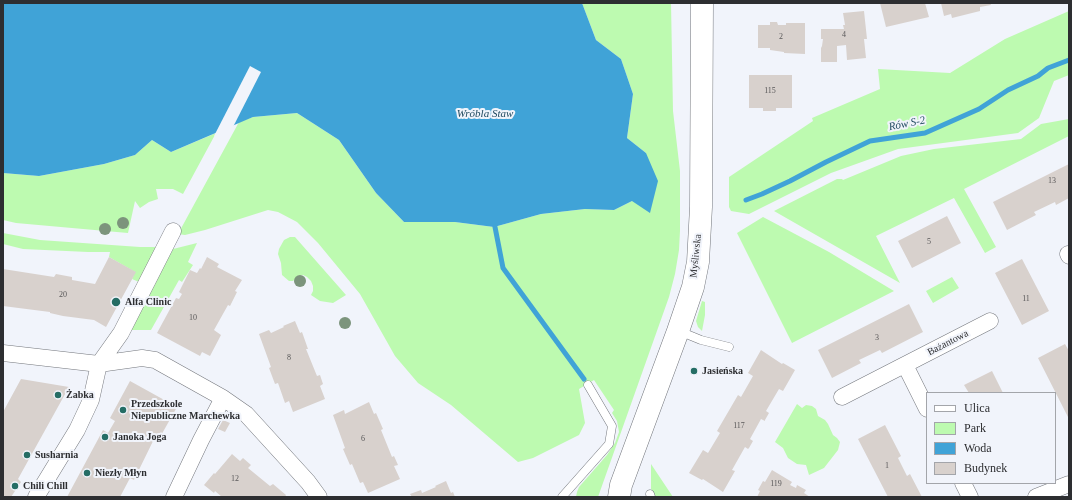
<!DOCTYPE html>
<html>
<head>
<meta charset="utf-8">
<style>
  body { margin:0 }
  #map { position:relative; width:1072px; height:500px; overflow:hidden; background:#f1f4fb; font-family:"Times New Roman",serif }
  canvas { display:block }
  .frame { position:absolute; inset:0; border:4px solid #2d2e31; pointer-events:none }
  .legend { position:absolute; left:926px; top:392px; width:130px; height:92px; box-sizing:border-box; background:#f1f4fb; border:1px solid #a3a5aa; margin:0; padding:5px 7px; list-style:none; font-size:12px; color:#2d2e31 }
  .legend li { display:flex; align-items:center; gap:8px; height:20px }
  .legend b { width:20px; border:1px solid #a3a5aa }
</style>
</head>
<body>
<div id="map">
<canvas width="1072" height="500"></canvas>
<div class="frame"></div>
<ul class="legend">
<li><b style="height:5px;background:#fff"></b>Ulica</li>
<li><b style="height:11px;background:#bdfab0"></b>Park</li>
<li><b style="height:11px;background:#40a3d7"></b>Woda</li>
<li><b style="height:11px;background:#d8d1cd"></b>Budynek</li>
</ul>
</div>
<script>
const c = document.querySelector('canvas').getContext('2d');
c.lineJoin = 'round';
function fill(path, color) { c.fillStyle = color; c.fill(path, 'evenodd'); }
const shape = rows => new Path2D(rows.map(r => 'M' + r).join(''));
function stroke(path, color, width, dash) { c.strokeStyle = color; c.lineWidth = width; c.lineCap = dash ? 'butt' : 'round'; c.setLineDash(dash || []); c.stroke(path); }
function label(font, color, halo, rows, align = 'center') {
  c.font = font + ' "Times New Roman",serif'; c.lineWidth = 4; c.setLineDash([]); c.textBaseline = 'middle'; c.strokeStyle = halo; c.fillStyle = color; for (const [text, x, y, turn = 0] of rows) {
    c.save(); c.translate(x, y); c.rotate((+turn || 0) * Math.PI / 180); c.textAlign = isNaN(turn) ? turn : align; if (halo) c.strokeText(text, 0, 0); c.fillText(text, 0, 0); c.restore();
  }
}
const green = shape([
  [582,3,671,3,673,111,680,171,680,231,679,250,675,274,669,297,598,497,576,497,577,492,579,487,607,455,615,443,619,432,617,421,612,413,614,410,594,380,579,389,585,423,579,435,533,458,518,462,451,405,418,383,395,356,360,294,318,243,297,222,278,212,268,210,205,230,185,235,178,234,239,122,253,117,297,113,339,140,376,193,404,222,455,222,494,227,541,214,585,209,614,210,632,201,646,153,627,138,633,94,621,59,596,40],
  [1069,11,1069,75,1054,81,1039,118,1018,133,898,149,831,173,749,214,731,211,729,207,729,177,813,121,812,118,880,89,878,69,950,73,1005,39],
  [1069,119,1069,136,964,189,996,247,985,253,954,198,876,236,900,283,774,211,837,179,842,179,843,180,901,156,934,149,1021,139,1041,124],
  [216,133,183,194,173,189,156,189,158,199,149,202,140,208,135,201,128,233,16,223,3,220,3,173,39,176,104,164,135,155,152,140,171,152],
  [763,217,829,252,894,291,792,343,737,233],
  [3,233,40,240,140,247,157,247,139,282,132,279,135,272,109,257,110,252,88,252,23,249,3,244],
  [290,237,295,237,346,295,333,303,320,301,311,295,313,291,313,286,311,281,307,277,303,275,298,276,293,281,289,281,282,275,281,263,278,254,279,249,284,240],
  [197,243,188,262,193,265,182,282,179,280,151,330,131,330,173,249],
  [952,277,959,288,933,303,926,291],
  [702,301,705,302,705,315,702,331,698,327,696,321],
  [797,404,802,408,806,405,812,406,816,409,818,416,825,420,828,424,833,435,837,438,840,442,838,450,824,468,809,475,806,465,797,464,788,458,783,448,775,442],
  [651,464,673,497,656,497,651,489]
]);
const water = shape([
  [3,3,582,3,596,40,621,59,633,94,627,138,646,153,658,181,650,213,632,201,614,210,585,209,541,214,494,227,455,222,404,222,376,193,339,140,297,113,253,117,171,152,152,140,135,155,104,164,39,176,3,173]
]);
const pier = shape([
  [250,66,261,72,233,127,214,136]
]);
const stream = shape([
  [746,200,762,194,790,181,826,162,870,141,925,133,979,109,1008,90,1038,76,1048,68,1069,60],
  [495,227,503,268,584,379]
]);
const building = shape([
  [880,3,925,3,929,17,886,27],
  [941,3,990,3,991,5,980,7,980,11,952,18,951,14,944,16],
  [864,11,867,39,864,39,866,58,847,60,846,45,837,46,837,62,821,62,821,48,822,46,823,39,821,39,821,29,844,29,843,25,845,25,843,13],
  [770,22,777,22,778,25,786,25,786,23,805,23,805,54,784,53,784,52,770,50,770,48,758,48,758,25,770,25],
  [749,75,792,75,792,108,776,108,776,111,763,111,763,108,749,108],
  [1069,164,1069,198,1056,205,1055,202,1034,212,1036,215,1007,230,993,202],
  [947,216,961,243,912,268,898,241],
  [109,257,136,272,106,327,94,320,63,316,50,313,50,312,3,306,3,269,54,277,56,274,72,277,72,280,95,284],
  [207,257,219,264,217,267,242,280,235,291,237,292,230,306,228,305,214,330,221,335,210,356,202,352,200,356,157,333,176,298,179,299,182,294,179,292,190,270,197,273,200,268,201,269],
  [1022,259,1049,311,1022,325,995,273],
  [909,304,923,332,882,353,880,350,859,360,861,363,832,378,818,350],
  [295,321,300,333,302,332,308,349,306,349,317,376,320,375,323,384,320,386,325,399,293,412,289,401,285,403,278,383,275,384,269,368,271,367,259,334,269,330,271,333,284,327,283,326],
  [1065,344,1069,351,1069,419,1038,358],
  [761,350,782,364,783,363,795,370,783,391,779,389,766,411,769,413,765,420,765,421,761,419,750,439,753,441,749,448,748,449,745,447,732,470,735,471,723,492,703,479,702,480,689,473,703,450,708,453,720,433,717,431,738,395,741,397,753,376,748,373],
  [992,371,1003,393,969,393,964,385],
  [21,379,69,387,18,479,21,482,11,497,3,497,3,412],
  [130,381,177,407,159,439,155,437,134,480,130,478,120,497,67,497,103,430,108,433,115,421,110,418],
  [369,402,374,414,376,413,383,429,381,430,392,457,394,456,398,465,394,466,400,479,368,493,363,482,360,483,352,464,350,465,343,449,345,448,333,415,344,410,345,414],
  [223,420,230,423,225,432,218,429],
  [885,425,901,456,898,458,907,476,910,474,922,497,888,497,858,439],
  [232,454,240,461,243,458,251,465,248,468,270,486,273,484,286,495,285,497,222,497,215,491,214,493,204,485,214,473,215,474],
  [772,470,792,482,790,485,796,488,797,485,806,490,804,493,810,497,757,497,760,491,758,490,763,481,765,482],
  [446,481,451,493,453,492,455,497,412,497,410,494,421,490,422,493,436,487,435,486]
]);
const lane = shape([
  [679,331,701,340,729,347],
  [650,494,651,497],
  [562,497,609,444,612,426,588,385]
]);
const street = shape([
  [1068,254,1069,256],
  [3,353,99,364,142,358,155,360,223,398,246,414,308,482,319,497],
  [905,365,927,409],
  [842,397,990,321],
  [963,483,970,497],
  [36,497,77,430,91,400,99,364,121,333,173,231],
  [174,497,201,440,223,398],
  [1036,497,1069,484]
]);
const secondary = shape([
  [619,497,621,485,678,331,693,287,698,262,701,207,702,3]
]);
const trees = [
  [123,223],
  [105,229],
  [300,281],
  [345,323]
];
const markers = [
  [116,302,5,"#256d65"],
  [694,371,4,"#256d65"],
  [58,395,4,"#256d65"],
  [123,410,4,"#256d65"],
  [105,437,4,"#256d65"],
  [27,455,4,"#256d65"],
  [87,473,4,"#256d65"],
  [15,486,4,"#256d65"]
];
const numberNames = [
  ["4",844,35],
  ["2",781,37],
  ["115",770,91],
  ["13",1052,181],
  ["5",929,242],
  ["20",63,295],
  ["11",1026,299],
  ["10",193,318],
  ["3",877,338],
  ["8",289,358],
  ["117",739,426],
  ["6",363,439],
  ["1",887,466],
  ["12",235,479],
  ["119",776,484]
];
const streetNames = [
  ["Myśliwska",696,256,-84],
  ["Bażantowa",948,343,-27]
];
const poiNames = [
  ["Alfa Clinic",125,302],
  ["Jasieńska",702,371],
  ["Żabka",66,395],
  ["Przedszkole",131,404],
  ["Niepubliczne Marchewka",131,416],
  ["Janoka Joga",113,437],
  ["Susharnia",35,455],
  ["Niezły Młyn",95,473],
  ["Chili Chill",23,486]
];
const waterNames = [
  ["Wróbla Staw",485,114],
  ["Rów S-2",907,124,-11]
];
fill(green, '#bdfab0');
fill(water, '#40a3d7');
fill(pier, '#f1f4fb');
stroke(stream, '#40a3d7', 5);
fill(building, '#d8d1cd');
stroke(lane, '#73767c', 9);
stroke(street, '#73767c', 17);
stroke(secondary, '#73767c', 23);
stroke(lane, '#fff', 8);
stroke(street, '#fff', 16);
stroke(secondary, '#fff', 22);
c.fillStyle = '#7c947c';
for (const [x, y] of trees) { c.beginPath(); c.arc(x, y, 6, 0, 2 * Math.PI); c.fill(); }
for (const [x, y, r, color] of markers) { const dot = new Path2D(); dot.arc(x, y, r, 0, 2 * Math.PI); c.fillStyle = color; c.fill(dot); stroke(dot, '#f1f4fb', 1.5); }
label('8px', '#585758', null, numberNames);
label('10px', '#2d2e31', '#f1f4fb', streetNames);
label('bold 10px', '#2d2e31', '#f1f4fb', poiNames, 'left');
label('italic 11px', '#224b61', '#f1f4fb', waterNames);
</script>
</body>
</html>
